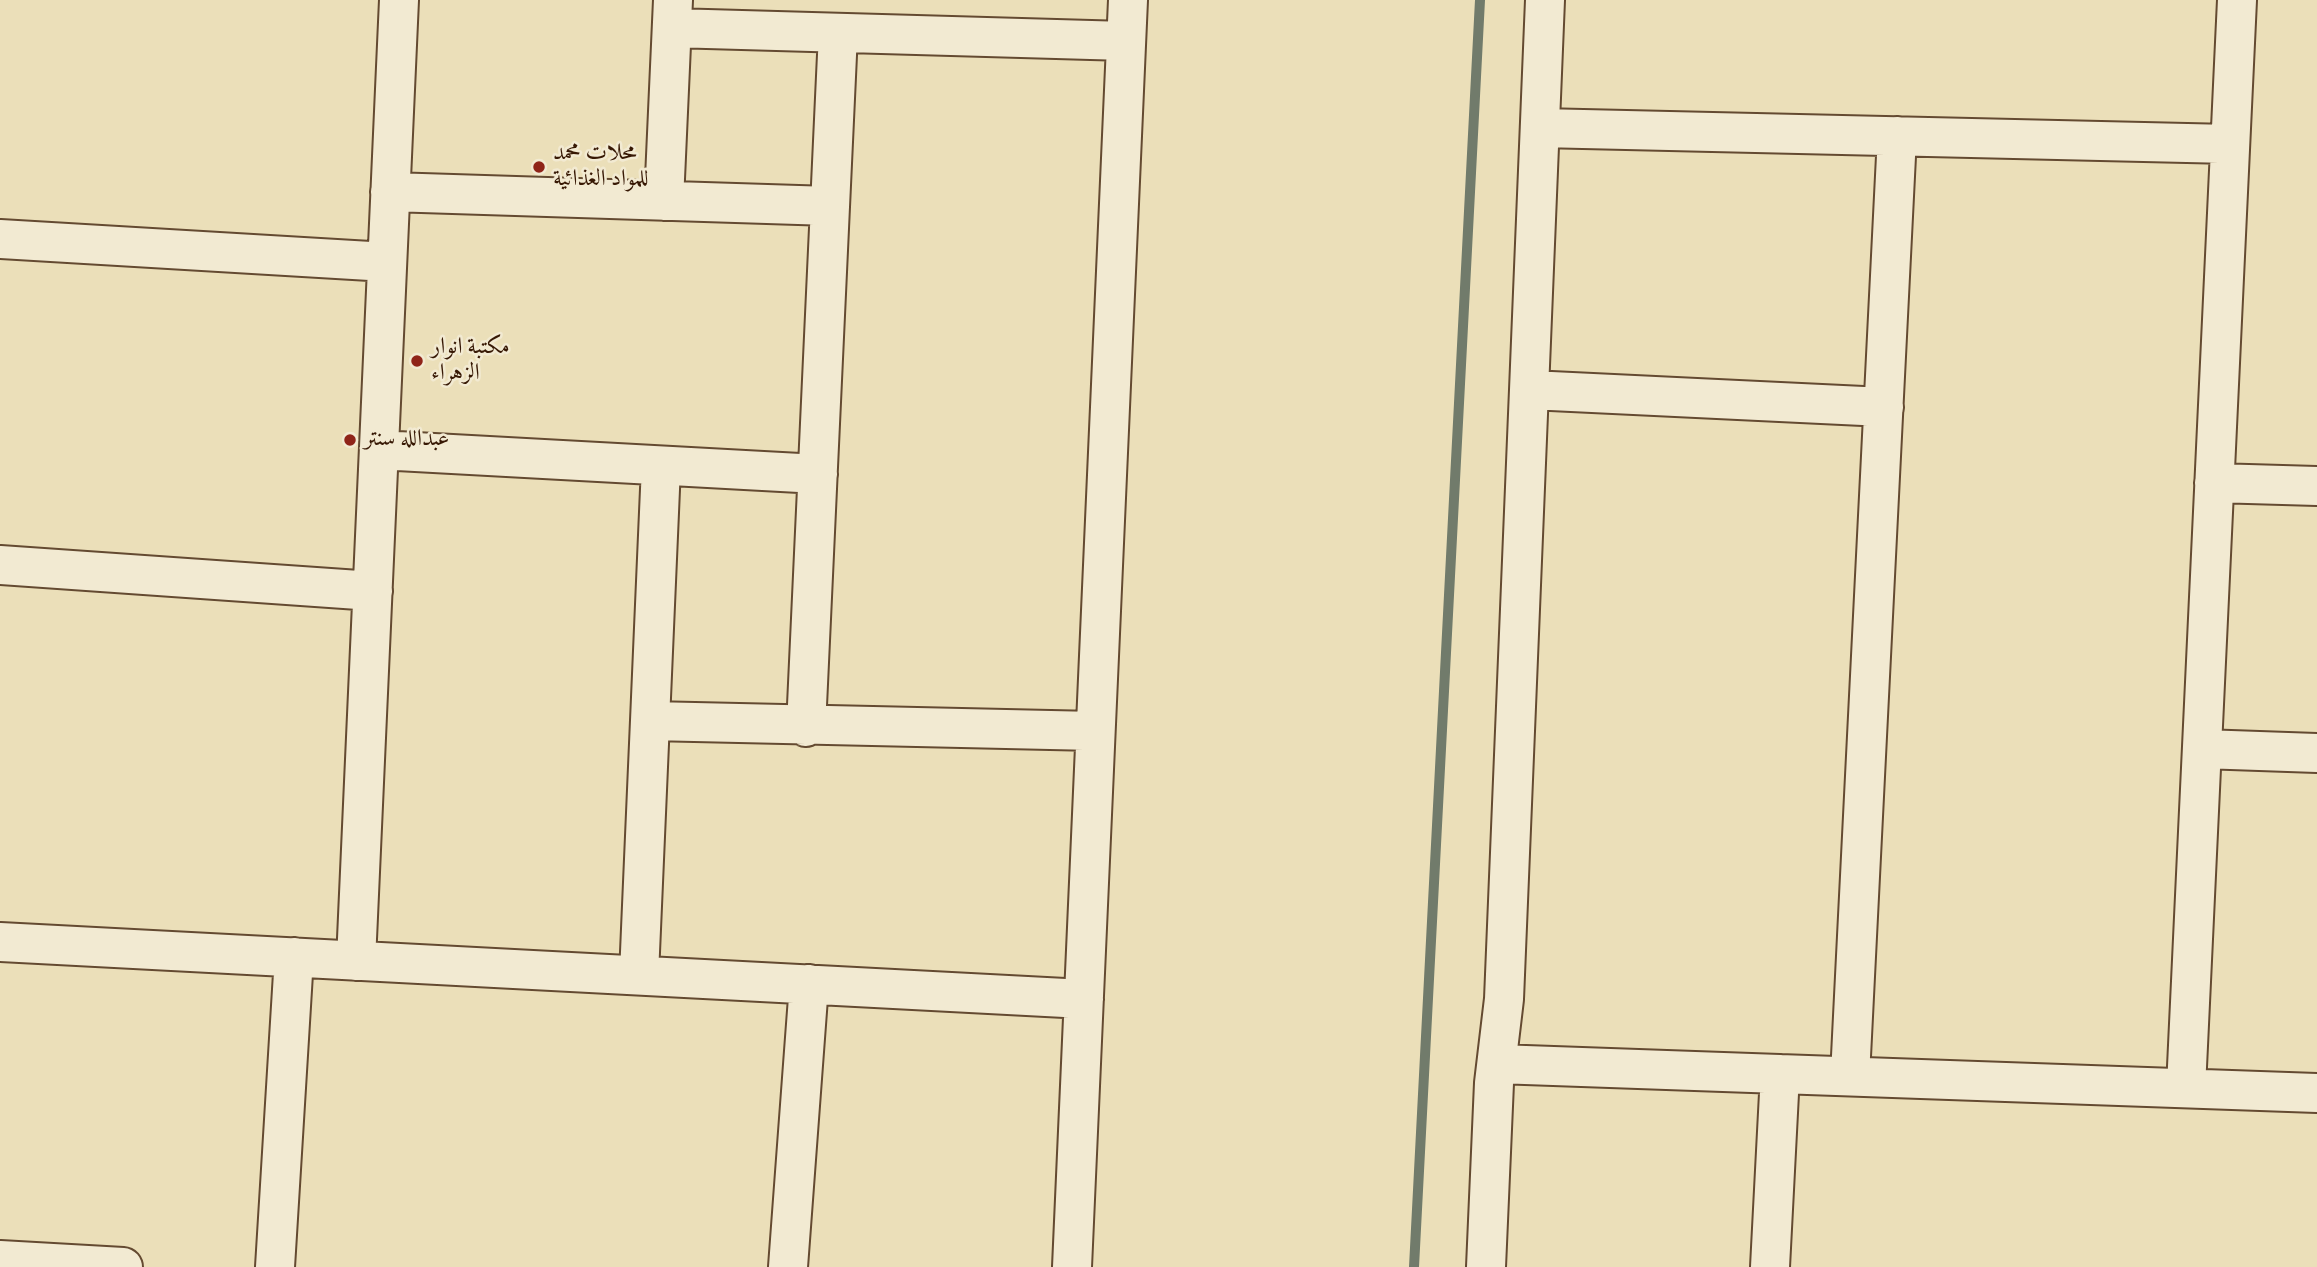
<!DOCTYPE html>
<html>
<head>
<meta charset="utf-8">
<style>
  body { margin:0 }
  canvas { display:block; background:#ebdfb9 }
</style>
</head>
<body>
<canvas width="2317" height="1267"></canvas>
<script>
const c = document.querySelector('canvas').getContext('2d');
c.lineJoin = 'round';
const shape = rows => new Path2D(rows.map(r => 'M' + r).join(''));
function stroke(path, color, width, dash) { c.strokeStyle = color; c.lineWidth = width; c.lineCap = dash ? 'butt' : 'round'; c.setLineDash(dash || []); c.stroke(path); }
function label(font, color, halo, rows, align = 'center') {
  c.font = font + ' "IM FELL Double Pica",Amiri,serif'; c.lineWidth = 5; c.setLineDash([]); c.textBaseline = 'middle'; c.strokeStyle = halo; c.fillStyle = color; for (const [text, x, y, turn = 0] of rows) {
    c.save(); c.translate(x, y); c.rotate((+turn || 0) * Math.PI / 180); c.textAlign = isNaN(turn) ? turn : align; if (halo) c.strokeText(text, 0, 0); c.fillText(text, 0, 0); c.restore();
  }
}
const stream = shape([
  [1414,1267,1480,0]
]);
const minor = shape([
  [672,28,1126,41],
  [1540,128,2230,144],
  [390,192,830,206],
  [664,201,673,0],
  [0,239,387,262],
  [1530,390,1884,407],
  [379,450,818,474],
  [2214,483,2317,486],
  [0,565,373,591],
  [650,721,1095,731],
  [806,727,838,33],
  [2202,749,2317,753],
  [0,942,1084,999],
  [356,961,399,0],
  [639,975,661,466],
  [1497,1064,2317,1093],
  [1850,1076,1897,136],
  [2186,1088,2237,0],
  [0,1260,123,1267],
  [275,1267,294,957],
  [788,1267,809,984],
  [1072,1267,1128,0],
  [1486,1267,1494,1083,1504,999,1545,0],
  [1770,1267,1780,1074]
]);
const markers = [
  [539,167,7,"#8f2418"],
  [417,361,7,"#8f2418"],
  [350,440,7,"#8f2418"]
];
const poiNames = [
  ["محلات محمد",553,154],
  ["للمواد الغذائية",553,180],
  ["مكتبة انوار",431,348],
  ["الزهراء",431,374],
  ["عبدالله سنتر",364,440]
];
stroke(stream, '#717b6b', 10);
stroke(minor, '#644a31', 42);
stroke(minor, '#f2ead2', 38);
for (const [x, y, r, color] of markers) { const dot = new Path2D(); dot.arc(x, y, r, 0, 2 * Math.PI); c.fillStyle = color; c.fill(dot); stroke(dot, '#f2ead2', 2.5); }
label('23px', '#371804', '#f2ead2', poiNames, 'left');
</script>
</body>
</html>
